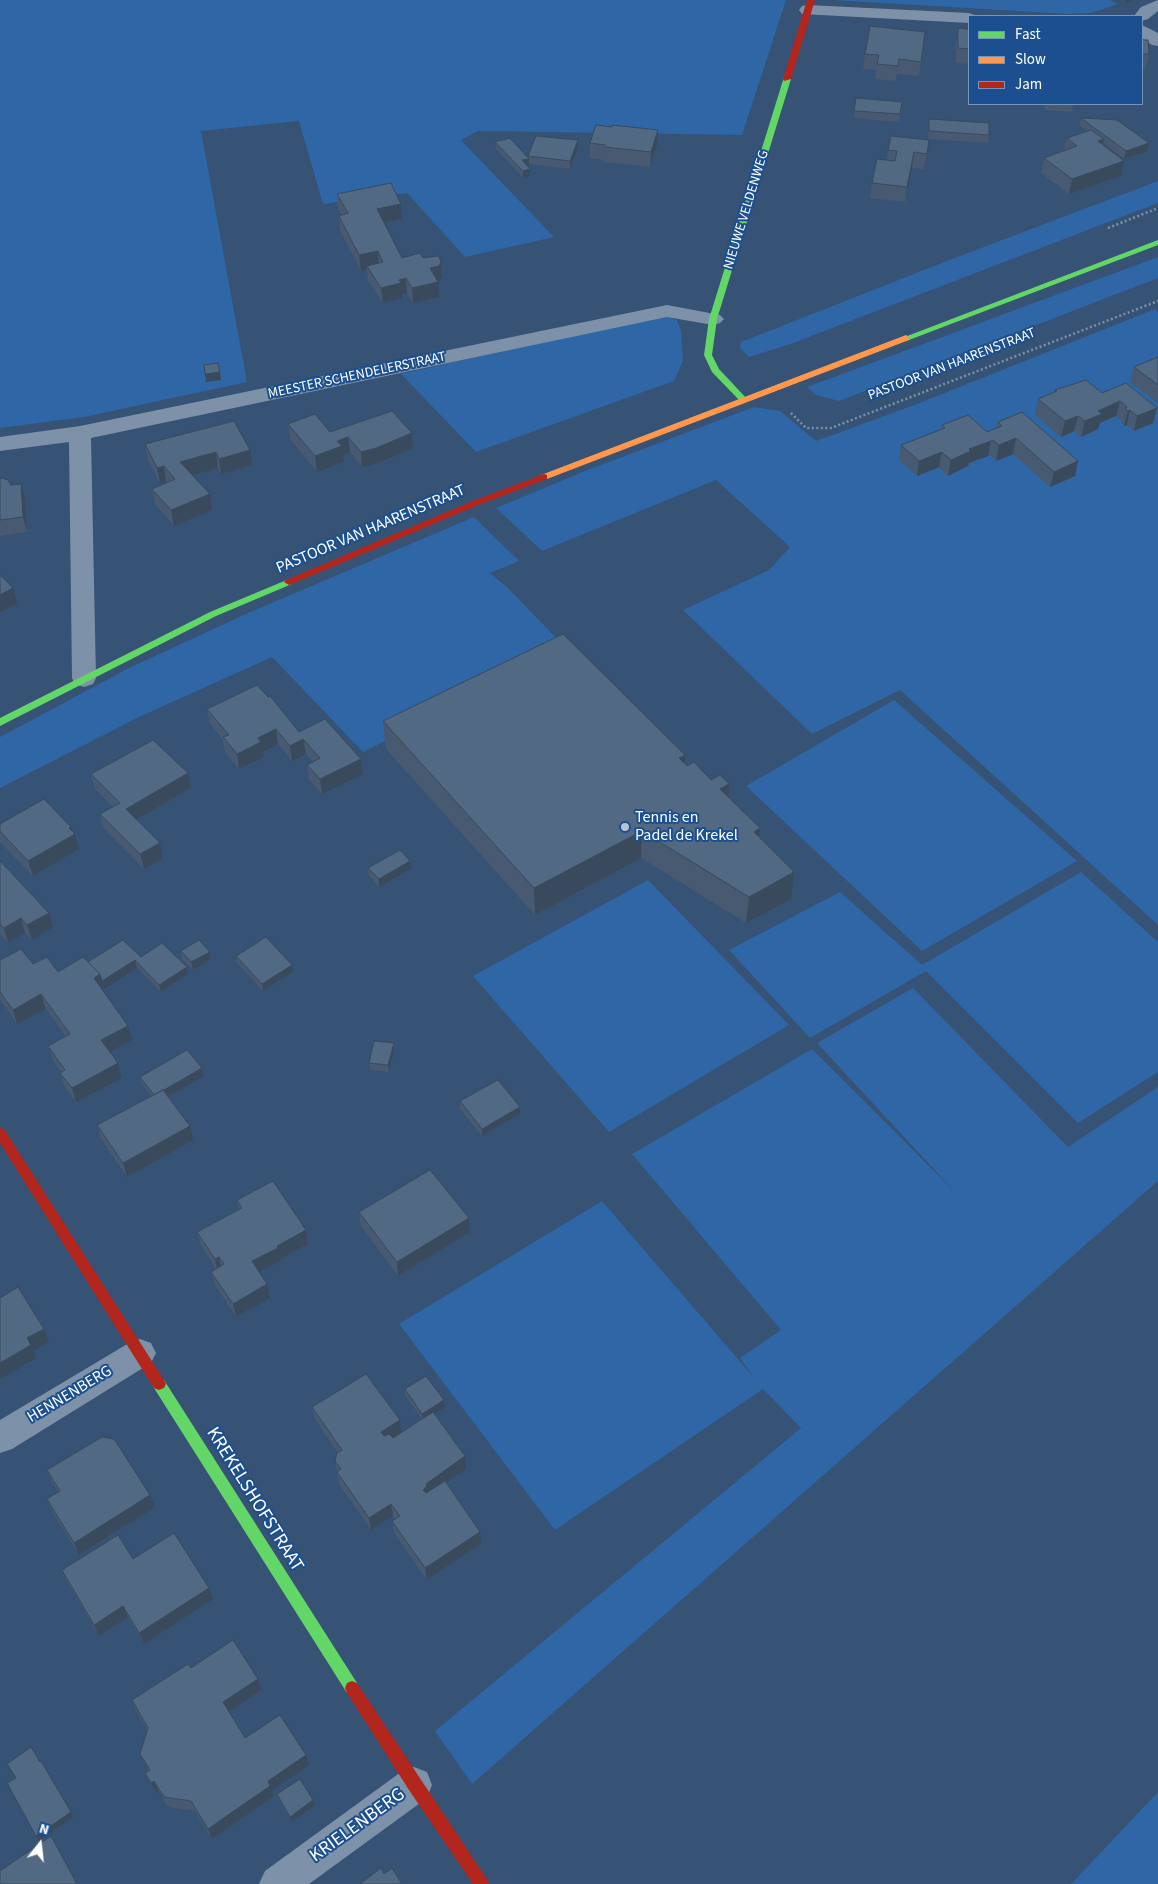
<!DOCTYPE html>
<html>
<head>
<meta charset="utf-8">
<style>
  body { margin:0 }
  #map { position:relative; width:1158px; height:1884px; overflow:hidden; background:#365274; font-family:"Source Sans 3",sans-serif }
  canvas { display:block }
  .legend { position:absolute; left:968px; top:15px; width:175px; height:90px; box-sizing:border-box; background:#1b4f8f; border:1px solid #7695bc; margin:0; padding:6px 9px; list-style:none; font-size:15px; color:#fff }
  .legend li { display:flex; align-items:center; gap:10px; height:25px }
  .legend b { width:25px; border:1px solid #7695bc }
  .north { position:absolute; left:15px; top:1819px; width:50px; height:50px; -webkit-text-stroke:4px #1b4f8f; paint-order:stroke; rotate:16deg; font-size:14px; font-weight:700; line-height:20px; text-align:center; color:#fff }
  .north::after { content:''; display:block; margin:auto; width:18px; height:22px; background:#fff; clip-path:polygon(50% 0,100% 100%,50% 72%,0 100%) }
</style>
</head>
<body>
<div id="map">
<canvas width="1158" height="1884"></canvas>
<ul class="legend">
<li><b style="height:6px;background:#63d668"></b>Fast</li>
<li><b style="height:6px;background:#ff974d"></b>Slow</li>
<li><b style="height:6px;background:#b3261e"></b>Jam</li>
</ul>
<div class="north">N</div>
</div>
<script>
const c = document.querySelector('canvas').getContext('2d');
c.lineJoin = 'round';
function fill(path, color) { c.fillStyle = color; c.fill(path, 'evenodd'); }
const shape = rows => new Path2D(rows.map(r => 'M' + r).join(''));
function stroke(path, color, width, dash) { c.strokeStyle = color; c.lineWidth = width; c.lineCap = dash ? 'butt' : 'round'; c.setLineDash(dash || []); c.stroke(path); }
function label(font, color, halo, rows, align = 'center') {
  c.font = font + ' "Source Sans 3",sans-serif'; c.lineWidth = 4; c.setLineDash([]); c.textBaseline = 'middle'; c.strokeStyle = halo; c.fillStyle = color; for (const [text, x, y, turn = 0] of rows) {
    c.save(); c.translate(x, y); c.rotate((+turn || 0) * Math.PI / 180); c.textAlign = isNaN(turn) ? turn : align; if (halo) c.strokeText(text, 0, 0); c.fillText(text, 0, 0); c.restore();
  }
}
const green = shape([
  [0,0,786,0,742,135,478,131,461,140,554,237,465,257,407,193,323,204,299,121,201,131,247,382,84,417,0,428],
  [833,0,1110,0,1118,4,1091,13,1068,14],
  [1158,181,1158,203,788,345,749,357,740,348,741,342,952,259],
  [1158,257,1158,278,839,401,816,395,807,387],
  [1155,309,1158,312,1158,925,900,690,812,734,683,610,769,570,790,547,716,480,542,551,496,508,590,469,754,407,780,411,816,441,917,404],
  [666,316,677,320,681,331,683,361,674,381,476,452,401,374,652,318],
  [474,517,519,561,490,573,507,587,567,649,363,752,272,657,139,717,0,788,0,737,131,667,248,613],
  [894,700,1077,861,922,951,746,786],
  [1081,872,1158,942,1158,1072,1078,1123,926,971,810,1038,729,950,840,892,922,965],
  [648,880,789,1025,609,1132,473,976],
  [913,988,1068,1147,1158,1087,1158,1181,472,1784,435,1731,801,1428,763,1389,555,1530,399,1324,602,1201,756,1380,740,1358,781,1330,632,1154,812,1049,955,1192,817,1043],
  [1158,1792,1158,1884,1071,1884]
]);
const path = shape([
  [1108,228,1158,208],
  [791,413,806,428,831,428,1158,301]
]);
const lane = shape([
  [1158,0,1158,11,1148,19,1142,21,1142,16,1134,16,1141,7,1158,0]
]);
const street = shape([
  [808,5,969,13,977,16,969,16,969,23,802,14,799,10,802,6,808,5],
  [1142,25,1158,33,1158,46,1152,45,1142,38,1142,25],
  [667,305,720,315,724,319,720,323,713,325,667,317,91,438,96,678,93,684,84,687,75,684,72,678,69,442,0,451,0,437,80,426,667,305],
  [140,1339,151,1343,156,1353,151,1363,12,1449,0,1453,0,1420,129,1343,140,1339],
  [414,1767,427,1772,432,1785,427,1798,309,1884,259,1884,265,1871,401,1772,414,1767]
]);
const fast = shape([
  [784,77,791,79,717,319,712,355,719,369,748,400,744,403,741,402,712,372,704,355,709,319,784,77],
  [1158,240,1158,245,909,340,906,341,902,338,1158,240],
  [289,579,294,582,292,584,216,616,0,726,0,718,210,612,289,579],
  [159,1378,164,1380,357,1683,359,1688,357,1693,352,1695,347,1693,154,1388,152,1384,154,1380,159,1378]
]);
const slow = shape([
  [906,335,910,338,909,340,547,479,541,479,539,477,541,475,906,335]
]);
const jam = shape([
  [807,0,815,0,791,79,784,81,783,79,807,0],
  [544,474,547,475,547,479,476,506,292,584,289,585,284,582,286,580,470,502,544,474],
  [0,1128,4,1129,164,1380,166,1384,164,1388,159,1390,154,1388,0,1143,0,1128],
  [352,1681,357,1683,490,1884,473,1884,409,1790,347,1693,345,1688,347,1683,352,1681]
]);
const wall = shape([
  [958,28,969,29,969,64,956,63,956,43],
  [925,32,919,76,897,74,896,81,875,79,876,70,863,69,865,54],
  [1142,40,1149,54,1145,69,1142,69],
  [856,98,902,102,899,122,854,118],
  [1045,104,1073,104,1072,112,1045,110],
  [1081,118,1149,143,1147,151,1124,159,1103,143,1103,145,1121,176,1069,194,1041,173,1044,158,1064,150,1067,138,1087,131,1079,125],
  [929,119,989,135,988,143,928,139],
  [612,127,658,130,657,145,650,167,604,162,604,160,590,158,590,143],
  [929,140,924,169,912,168,905,202,870,198,872,183,887,160,888,150],
  [495,142,528,157,528,156,578,148,570,169,529,164,529,166,528,167,530,176,523,178,496,149],
  [337,194,402,219,384,223,402,258,423,258,441,262,442,277,439,281,438,281,439,297,413,303,407,293,402,294,402,298,383,303,368,281,367,269,361,271,340,231,339,216,342,215,338,209],
  [1158,357,1158,403,1130,382,1134,367],
  [1055,390,1102,393,1157,408,1153,423,1134,431,1127,425,1124,426,1121,423,1122,421,1116,416,1100,423,1098,429,1081,437,1074,431,1061,437,1035,415,1038,399,1054,392],
  [234,421,252,465,221,474,218,468,192,475,212,510,174,526,155,504,152,489,167,482,166,482,160,483,148,460,145,444],
  [998,422,1075,476,1050,487,1013,454,996,461,991,456,988,456,969,463,968,466,948,476,939,467,917,476,899,460,901,445,941,429,942,425,987,432,996,428],
  [288,424,330,432,413,448,378,463,362,467,350,452,343,455,344,462,317,472,290,439],
  [0,479,11,485,25,499,27,532,0,536],
  [207,709,299,732,361,759,363,774,322,794,309,780,307,765,313,762,306,754,292,761,278,744,263,752,264,757,239,769,225,752,223,740,210,724],
  [383,721,685,755,685,763,728,797,759,837,791,899,746,923,641,858,535,915,386,749],
  [188,773,191,788,136,820,163,858,144,869,104,829,100,814,113,807,95,789,91,774],
  [0,824,71,831,79,849,33,876,0,842],
  [0,861,53,927,32,940,25,933,8,943,0,934],
  [368,868,411,869,379,887,369,876],
  [181,951,211,959,193,970,182,959],
  [236,956,293,972,263,991,237,963],
  [141,957,187,967,188,974,161,992,137,968,102,990,132,1040,110,1052,118,1063,122,1078,76,1102,65,1087,60,1073,61,1072,53,1060,48,1046,66,1037,46,1009,17,1024,0,999,0,960,33,964,58,972,88,962],
  [394,1043,394,1050,389,1072,370,1070,369,1063],
  [202,1068,204,1076,168,1096,193,1140,127,1177,101,1139,97,1125,151,1096,142,1084,140,1077],
  [460,1101,520,1107,520,1114,482,1136,460,1109],
  [237,1200,306,1230,308,1244,280,1259,281,1261,259,1272,267,1284,270,1298,236,1317,215,1285,211,1272,216,1269,201,1245,197,1232,239,1209],
  [359,1212,469,1218,470,1232,398,1276,361,1226],
  [405,1389,445,1407,434,1413,466,1469,446,1483,480,1532,481,1544,427,1580,394,1533,392,1521,395,1519,393,1516,371,1530,339,1484,335,1461,338,1453,315,1419,312,1407,401,1433,422,1419,405,1395],
  [47,1470,155,1507,79,1555,52,1511,47,1499,58,1492,52,1482],
  [62,1570,213,1599,144,1644,128,1617,99,1636,67,1581],
  [191,1668,258,1679,261,1690,229,1711,245,1738,306,1755,309,1765,272,1791,274,1796,212,1839,195,1811,168,1807,159,1791,156,1793,145,1773,149,1771,140,1754,147,1730,136,1711,132,1700],
  [277,1794,313,1800,315,1805,292,1822,279,1800]
]);
const shadedWall = shape([
  [1126,0,1133,0,1125,3],
  [658,130,657,145,650,167,651,152],
  [1104,139,1101,154,1098,141],
  [578,140,578,148,570,169,570,161],
  [1149,143,1147,151,1124,159,1126,151],
  [914,152,912,168,905,202,907,187],
  [529,159,529,166,523,168,522,160],
  [1124,161,1121,176,1069,194,1072,179],
  [530,169,530,176,523,178,523,171],
  [401,204,402,219,378,224,377,209],
  [378,251,379,267,367,266,367,269,361,271,359,255],
  [441,262,442,277,439,281,431,283,430,268],
  [406,278,407,293,402,294,402,298,383,303,381,288,399,280],
  [438,282,439,297,413,303,412,288],
  [220,372,221,380,206,382,205,374],
  [1120,401,1116,416,1100,423,1098,429,1081,437,1085,421,1098,411],
  [1157,408,1153,423,1134,431,1137,416],
  [1130,410,1127,425,1124,426,1128,411],
  [1078,416,1074,431,1061,437,1065,421],
  [412,433,413,448,378,463,362,467,361,452],
  [348,437,350,452,343,455,344,462,317,472,315,456,337,441],
  [1016,438,1013,454,996,461,999,445],
  [991,441,988,456,969,463,968,466,948,476,951,460,969,449],
  [250,450,252,465,221,474,219,459],
  [216,452,218,468,182,478,180,462],
  [942,452,939,467,917,476,919,461],
  [1078,461,1075,476,1050,487,1054,472],
  [164,466,166,482,160,483,157,468],
  [21,484,25,499,27,532,23,517],
  [210,494,212,510,174,526,171,510],
  [13,588,17,604,0,612,0,595],
  [276,729,278,744,263,752,264,757,239,769,237,754,258,738],
  [303,739,306,754,292,761,290,746],
  [685,755,684,782,679,758],
  [361,759,363,774,322,794,320,779],
  [188,773,191,788,129,824,126,809],
  [729,784,727,812,720,789],
  [71,827,73,836,75,834,79,849,33,876,28,861],
  [760,828,757,855,754,832],
  [642,831,641,858,535,915,534,888],
  [160,843,163,858,144,869,140,854],
  [410,861,411,869,379,887,379,879],
  [794,872,791,899,746,923,749,897],
  [49,913,53,927,32,940,27,925],
  [21,918,25,933,8,943,4,928],
  [210,952,211,959,193,970,191,962],
  [135,960,137,968,98,993,94,978,100,974],
  [292,965,293,972,263,991,262,984],
  [187,967,188,974,161,992,159,985],
  [41,994,46,1009,17,1024,13,1010],
  [128,1026,132,1040,106,1054,101,1040],
  [394,1043,394,1050,389,1072,388,1065],
  [118,1063,122,1078,76,1102,72,1088],
  [202,1068,204,1076,157,1103,155,1095],
  [520,1107,520,1114,482,1136,482,1129],
  [190,1126,193,1140,127,1177,123,1163],
  [469,1218,470,1232,398,1276,397,1262],
  [306,1230,308,1244,280,1259,281,1261,255,1274,252,1261,277,1246],
  [219,1257,222,1271,218,1273,215,1259],
  [267,1284,270,1298,236,1317,233,1304],
  [44,1329,49,1342,33,1351,36,1358,0,1379,0,1363,27,1338],
  [444,1400,445,1407,423,1420,422,1414],
  [400,1420,401,1433,383,1445,381,1432],
  [465,1456,466,1469,428,1495,423,1490,426,1484],
  [150,1495,155,1507,79,1555,74,1543],
  [391,1504,393,1516,371,1530,369,1518],
  [480,1532,481,1544,427,1580,425,1568],
  [209,1588,213,1599,144,1644,139,1633],
  [123,1606,128,1617,99,1636,94,1625],
  [258,1679,261,1690,227,1713,223,1702],
  [306,1755,309,1765,272,1791,274,1796,212,1839,208,1829,268,1781],
  [154,1781,159,1791,156,1793,151,1783],
  [313,1800,315,1805,292,1822,290,1817],
  [71,1812,73,1817,39,1841,36,1836]
]);
const building = shape([
  [870,26,925,32,921,62,899,59,898,66,877,64,879,55,865,54,870,26],
  [958,28,969,29,969,49,958,48,958,28],
  [1142,40,1148,40,1149,54,1142,54,1142,40],
  [856,98,902,102,900,114,854,111,856,98],
  [1081,118,1117,120,1149,143,1126,151,1081,118],
  [929,119,989,123,989,135,929,131,929,119],
  [596,125,612,127,612,125,658,130,651,152,605,147,605,145,590,143,596,125],
  [1091,130,1104,139,1098,141,1124,161,1072,179,1044,158,1077,146,1067,138,1091,130],
  [536,136,578,140,570,161,528,156,536,136],
  [891,136,929,140,927,154,914,152,907,187,872,183,877,159,895,161,897,151,888,150,891,136],
  [510,138,529,159,522,160,530,169,523,171,495,142,510,138],
  [391,183,401,204,377,209,402,258,420,253,423,258,437,256,439,257,441,262,439,266,430,268,438,282,412,288,406,278,399,280,401,283,381,288,367,266,383,262,378,251,359,255,339,216,348,213,337,194,391,183],
  [1158,357,1158,385,1134,367,1158,357],
  [218,363,220,372,205,374,204,365,218,363],
  [1086,380,1102,393,1126,383,1157,408,1137,416,1130,410,1128,411,1125,408,1127,407,1120,401,1098,411,1102,414,1085,421,1078,416,1065,421,1038,399,1057,391,1055,390,1086,380],
  [392,411,412,433,376,448,361,452,348,437,337,441,342,446,315,456,288,424,315,414,330,432,392,411],
  [1022,412,1078,461,1054,472,1016,438,999,445,993,440,991,441,969,449,971,451,951,460,942,452,919,461,901,445,945,428,942,425,968,415,987,432,1002,426,998,422,1022,412],
  [234,421,250,450,219,459,216,452,180,462,210,494,171,510,152,489,175,479,164,466,157,468,145,444,234,421],
  [2,478,8,480,11,485,21,484,23,517,0,520,0,479,2,478],
  [0,575,13,588,0,595,0,575],
  [563,634,685,755,679,758,687,766,694,762,711,780,720,775,729,784,720,789,760,828,754,832,794,872,749,897,642,831,534,888,383,721,563,634],
  [257,685,268,697,270,696,299,732,325,719,361,759,320,779,307,765,320,758,303,739,290,746,276,729,258,738,261,742,237,754,223,737,229,735,207,709,257,685],
  [153,740,188,773,126,809,160,843,140,854,100,814,120,803,91,774,153,740],
  [44,799,71,827,69,828,75,834,28,861,0,831,0,824,44,799],
  [400,850,410,861,379,879,368,868,400,850],
  [0,861,49,913,27,925,21,918,4,928,0,924,0,861],
  [266,937,292,965,262,984,236,956,266,937],
  [123,940,141,957,162,943,187,967,159,985,135,960,102,981,100,974,88,962,123,940],
  [199,940,210,952,191,962,181,951,199,940],
  [21,949,33,964,47,957,58,972,83,957,100,974,94,978,128,1026,101,1040,118,1063,72,1088,60,1073,65,1070,48,1046,70,1034,41,994,13,1010,0,992,0,960,21,949],
  [374,1041,394,1043,388,1065,369,1063,374,1041],
  [187,1050,202,1068,164,1090,163,1090,154,1095,140,1077,187,1050],
  [498,1080,520,1107,482,1129,460,1101,498,1080],
  [163,1090,190,1126,123,1163,97,1125,163,1090],
  [430,1170,469,1218,397,1262,359,1212,430,1170],
  [273,1181,306,1230,277,1246,278,1248,252,1261,267,1284,233,1304,211,1272,224,1264,219,1257,215,1259,197,1232,242,1208,237,1200,273,1181],
  [18,1287,44,1329,27,1338,31,1345,0,1363,0,1298,18,1287],
  [366,1374,400,1420,381,1432,384,1436,389,1434,393,1438,433,1412,465,1456,426,1484,427,1486,423,1490,426,1493,445,1481,480,1532,425,1568,392,1521,400,1516,391,1504,369,1518,337,1472,341,1469,335,1461,337,1453,342,1450,312,1407,366,1374],
  [426,1376,444,1400,422,1414,405,1389,426,1376],
  [102,1437,114,1439,150,1495,74,1543,47,1499,60,1491,47,1470,102,1437],
  [174,1533,209,1588,139,1633,123,1606,94,1625,62,1570,118,1535,133,1559,174,1533],
  [233,1640,258,1679,223,1702,245,1738,280,1715,306,1755,268,1781,270,1786,208,1829,191,1801,164,1797,154,1781,151,1783,145,1773,150,1770,140,1754,148,1728,132,1700,188,1664,191,1668,233,1640],
  [31,1747,40,1762,41,1761,71,1812,36,1836,7,1783,16,1778,7,1764,31,1747],
  [300,1779,313,1800,290,1817,277,1794,300,1779],
  [51,1836,77,1884,0,1884,0,1871,51,1836],
  [381,1868,384,1874,392,1868,402,1884,360,1884,381,1868]
]);
const markers = [
  [625,827,5,"#b9c2ce"]
];
const farStreetnames = [
  ["NIEUWE VELDENWEG",747,210,-73],
  ["PASTOOR VAN HAARENSTRAAT",952,365,-21],
  ["MEESTER SCHENDELERSTRAAT",357,376,-12]
];
const streetNames = [
  ["PASTOOR VAN HAARENSTRAAT",371,530,-23],
  ["HENNENBERG",70,1395,-31]
];
const poiNames = [
  ["Tennis en",635,818],
  ["Padel de Krekel",635,836]
];
const nearStreetnames = [
  ["KREKELSHOFSTRAAT",254,1500,58],
  ["KRIELENBERG",358,1826,-36]
];
fill(green, '#2f66a5');
stroke(path, '#7d92a8', 2.5, [2, 2.5]);
fill(lane, '#7d92a8');
fill(street, '#7d92a8');
fill(fast, '#63d668');
fill(slow, '#ff974d');
fill(jam, '#b3261e');
fill(wall, '#475a72');
fill(shadedWall, '#394a5c');
fill(building, '#526984');
stroke(building, '#394a5c', 1);
for (const [x, y, r, color] of markers) { const dot = new Path2D(); dot.arc(x, y, r, 0, 2 * Math.PI); c.fillStyle = color; c.fill(dot); stroke(dot, '#1b4f8f', 2); }
label('14px', '#fff', '#1b4f8f', farStreetnames);
label('16px', '#fff', '#1b4f8f', streetNames);
label('16px', '#fff', '#1b4f8f', poiNames, 'left');
label('19px', '#fff', '#1b4f8f', nearStreetnames);
</script>
</body>
</html>
